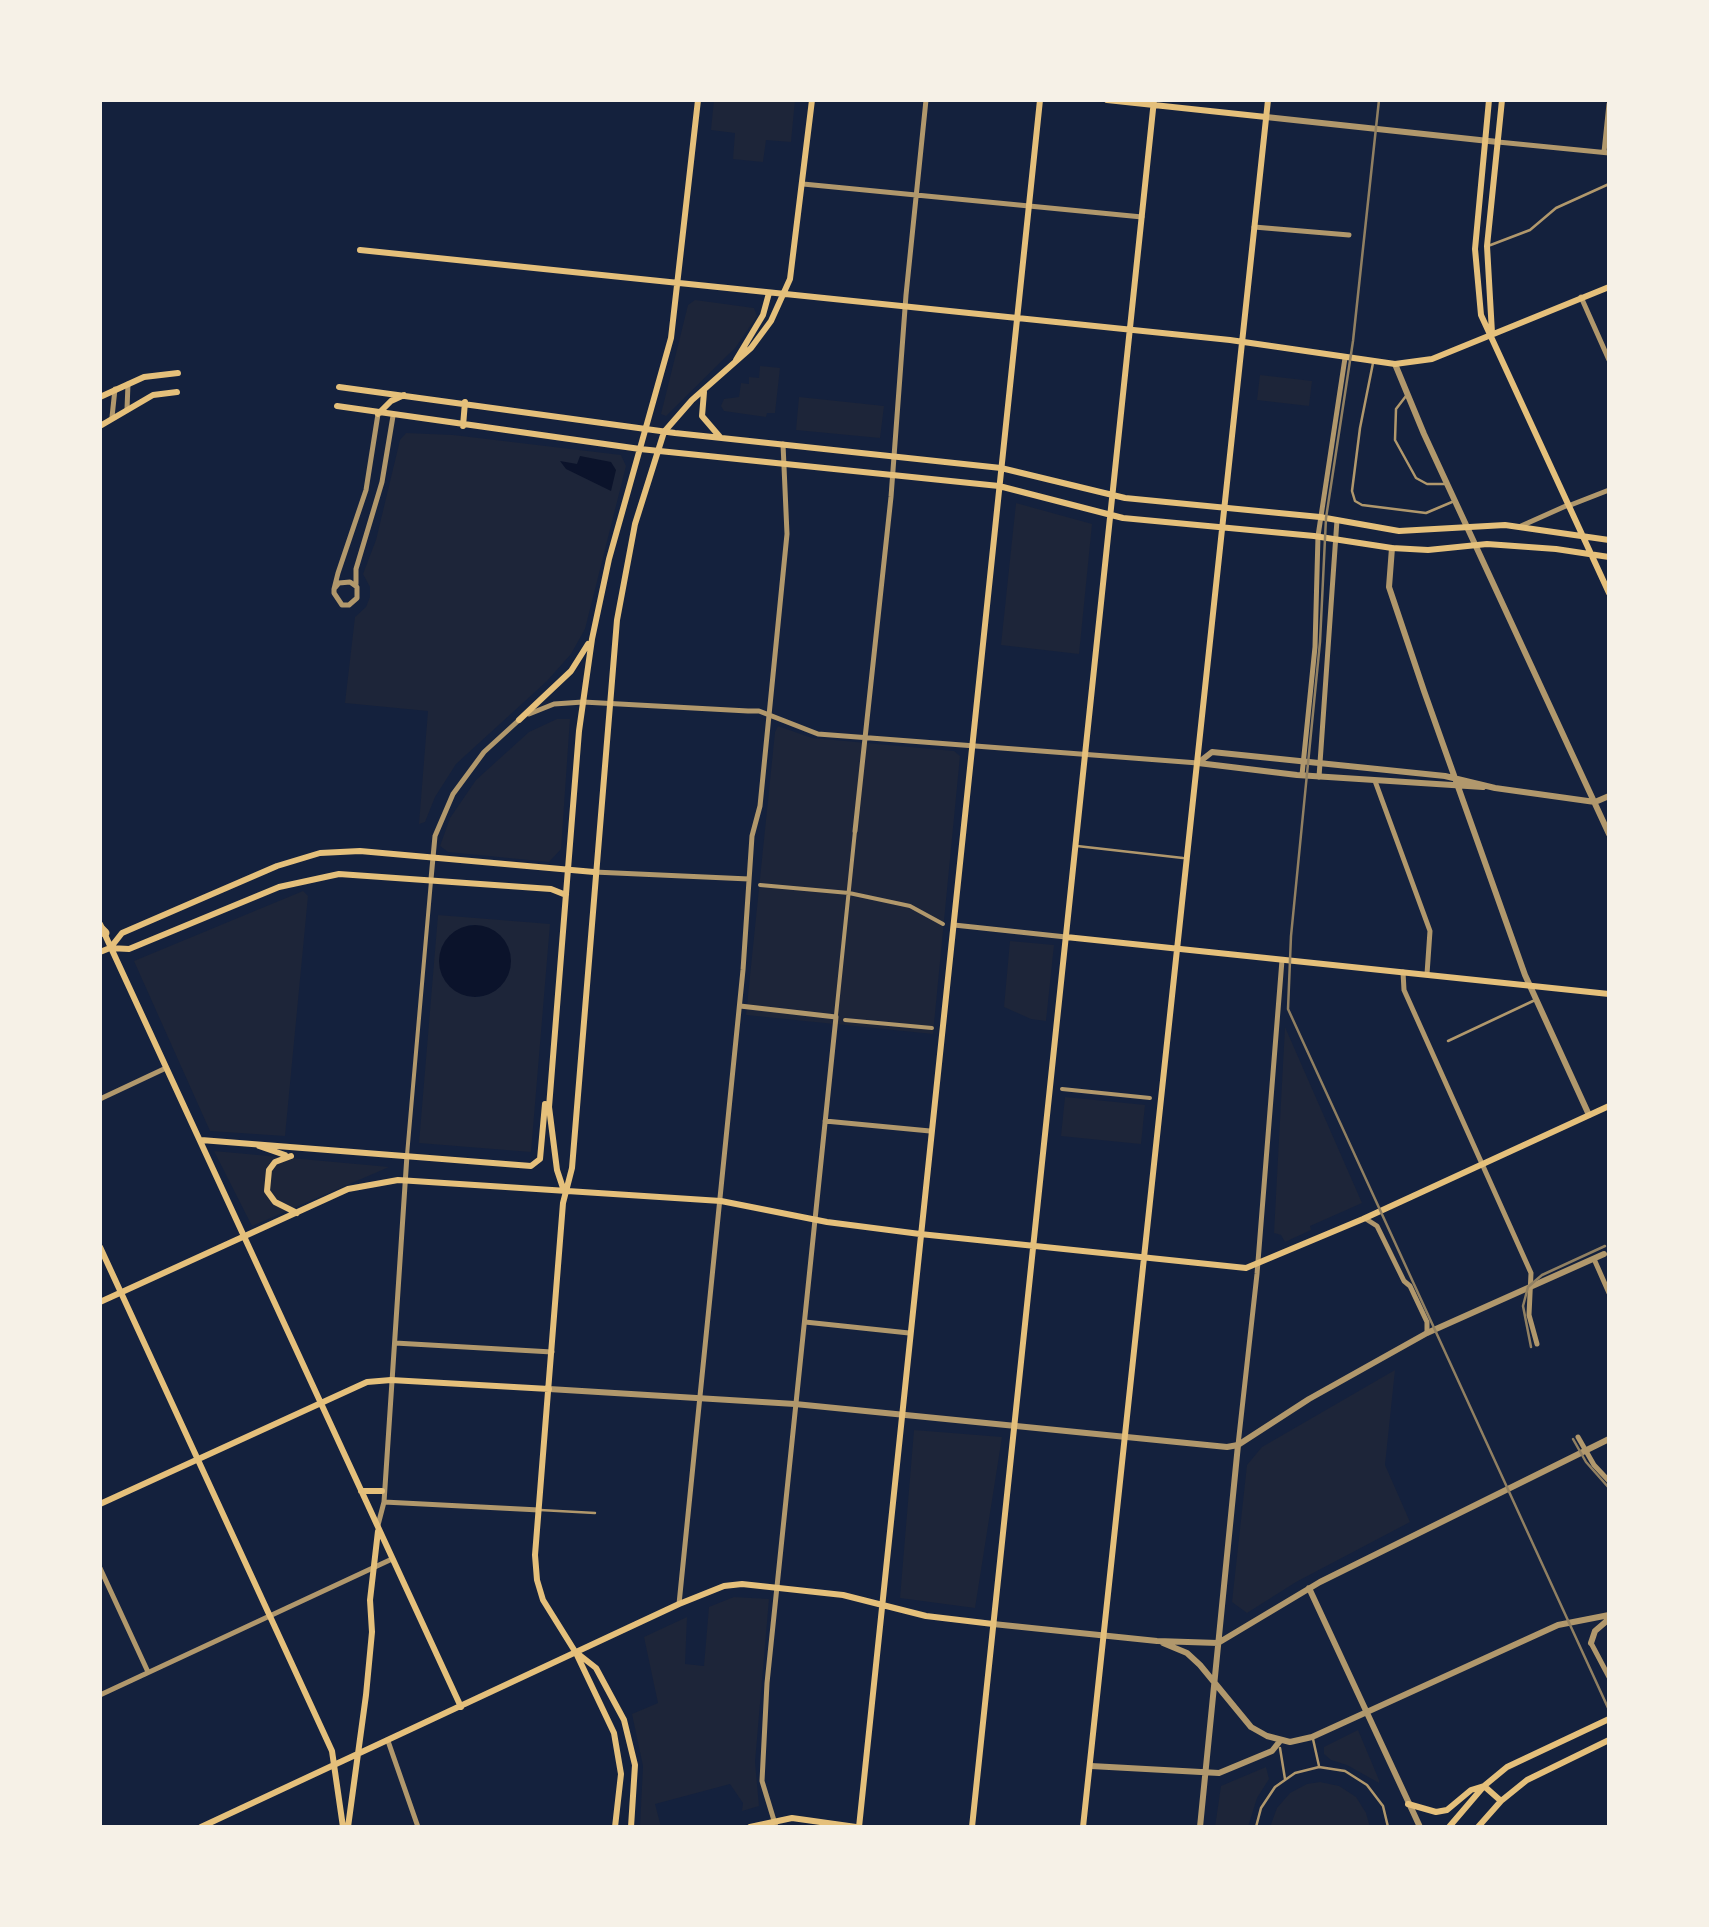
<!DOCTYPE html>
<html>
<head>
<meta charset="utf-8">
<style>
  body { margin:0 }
  #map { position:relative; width:1709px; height:1927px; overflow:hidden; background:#14213d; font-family:"Fira Sans",sans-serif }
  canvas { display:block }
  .frame { position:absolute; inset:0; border:102px solid #f6f1e7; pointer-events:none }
</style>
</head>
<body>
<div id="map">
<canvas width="1709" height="1927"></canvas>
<div class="frame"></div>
</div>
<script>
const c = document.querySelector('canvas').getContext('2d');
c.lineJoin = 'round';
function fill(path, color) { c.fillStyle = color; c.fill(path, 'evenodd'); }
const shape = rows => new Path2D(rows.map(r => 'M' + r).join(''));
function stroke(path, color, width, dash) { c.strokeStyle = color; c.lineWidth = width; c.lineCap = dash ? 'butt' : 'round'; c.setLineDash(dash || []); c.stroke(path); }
const green = shape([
  [714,100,795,100,791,142,766,140,763,162,733,159,735,133,711,130],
  [695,300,754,308,757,316,736,347,666,416,661,414,688,305],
  [760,366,780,368,775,413,767,413,766,417,724,411,721,406,724,399,739,397,741,383,749,384,749,377,759,378],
  [1260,375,1312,381,1309,406,1257,400],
  [799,397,884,406,880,438,796,430],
  [406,433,453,435,621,455,626,466,585,629,571,654,547,681,456,764,435,797,425,822,419,824,428,711,345,703,355,617,366,607,370,597,370,587,363,574,376,540,400,440],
  [1016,503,1092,524,1079,654,1001,645],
  [557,719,570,719,561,849,549,862,448,852,440,846,450,818,476,780,529,732],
  [778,726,812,738,954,751,960,756,933,1034,746,1015,775,732],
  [303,891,308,896,285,1136,210,1131,134,961],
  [438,915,550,924,531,1152,419,1143],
  [471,925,477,925,508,975,496,990,479,997,467,996,443,977,440,965,442,947,454,932],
  [1010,941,1054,945,1046,1021,1031,1019,1004,1007],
  [1285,1027,1362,1203,1310,1226,1311,1230,1285,1242,1281,1235,1274,1233],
  [1065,1097,1145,1105,1141,1144,1061,1136],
  [214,1151,389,1167,252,1226],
  [1395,1370,1385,1465,1410,1522,1296,1582,1247,1613,1232,1602,1247,1465,1262,1447],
  [914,1430,1002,1437,975,1608,900,1598],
  [734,1597,769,1599,755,1762,759,1806,742,1811,743,1803,730,1784,655,1804,661,1827,640,1827,643,1766,632,1714,658,1703,644,1637,687,1617,685,1664,704,1666,709,1607],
  [1358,1730,1379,1780,1379,1783,1347,1765,1331,1760,1324,1754,1324,1747],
  [1266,1767,1269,1779,1257,1798,1248,1827,1215,1827,1221,1786],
  [1320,1782,1339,1786,1356,1797,1366,1813,1370,1827,1270,1827,1277,1808,1290,1793,1307,1784]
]);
const water = shape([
  [580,456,611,462,616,470,611,491,566,469,560,461,577,464],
  '439 961a36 36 0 1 1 72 0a36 36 0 1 1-72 0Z'
]);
const service = shape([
  [1488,246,1530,230,1556,208,1609,184],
  [1373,363,1360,428,1352,491,1355,501,1362,505,1426,513,1452,502],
  [1406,396,1396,409,1395,440,1416,478,1427,484,1446,484],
  [1077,846,1183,858],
  [1448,1041,1533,1001],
  [540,1510,595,1513],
  [1313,1739,1319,1766],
  [1280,1748,1285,1779],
  [1256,1827,1261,1808,1275,1787,1295,1773,1319,1767,1345,1771,1367,1785,1383,1806,1388,1827]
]);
const pedestrian = shape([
  [760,885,849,893,910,906,943,924],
  [836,1015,855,831],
  [845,1020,932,1028],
  [1062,1089,1150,1098],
  [407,1155,431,881]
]);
const minor = shape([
  [1498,142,1609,153],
  [1604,152,1609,104],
  [803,184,1142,217],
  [1254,227,1349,235],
  [1581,297,1609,360],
  [127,409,128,384],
  [112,417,115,389],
  [1568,506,1609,490],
  [1521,526,1568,505],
  [356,584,356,569,382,482,393,416],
  [334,589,339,583,350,582,357,587,357,598,349,605,342,605,334,593,334,589,338,573,366,490,378,414],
  [529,714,554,704,583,702,748,711,759,711,818,734,1198,763],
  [1302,775,1315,647,1318,536,1345,358],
  [1319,777,1337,520],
  [1375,781,1430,931,1427,974],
  [855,831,891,497,906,295,926,100],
  [594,872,749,879],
  [431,879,435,836,453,794,484,752,519,720],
  [954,925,1066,937],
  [1403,972,1404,990,1531,1273,1529,1315,1537,1344],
  [740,1006,836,1017,767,1683,762,1781,776,1827],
  [100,1099,166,1068],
  [825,1121,930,1131],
  [1366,1219,1377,1226,1404,1281,1410,1286,1427,1322,1427,1333],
  [1594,1259,1609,1293],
  [805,1322,909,1333],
  [395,1343,552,1352],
  [1578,1437,1594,1465,1609,1481],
  [1238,1445,1257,1274,1282,960],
  [384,1502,539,1510],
  [378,1525,384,1502,407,1155],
  [100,1568,148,1672],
  [679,1604,743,970,752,836,760,806,787,534,783,444],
  [1591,1643,1609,1677],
  [100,1695,392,1559],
  [388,1741,418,1827]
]);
const tertiary = shape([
  [1266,117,1498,142],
  [1395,364,1424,434,1609,834],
  [1392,548,1389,587,1424,691,1525,975,1589,1115],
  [1198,763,1212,752,1445,776,1495,788,1595,802,1609,796],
  [1198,763,1297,775,1483,787],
  [549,1389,795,1404,1227,1447,1238,1445,1309,1399,1427,1333,1604,1254],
  [1309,1588,1420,1827],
  [993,1624,1157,1641,1218,1643,1320,1582,1609,1439],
  [1163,1643,1187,1653,1200,1665,1251,1727,1267,1736,1290,1742,1312,1737,1558,1625,1609,1615],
  [1591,1643,1595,1631,1609,1619],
  [1091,1766,1219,1773,1272,1751,1280,1741],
  [1200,1827,1238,1445]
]);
const secondary = shape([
  [1107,100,1266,117],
  [1489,100,1475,249,1481,315,1609,593],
  [360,250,1230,340,1395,364,1432,359,1609,287],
  [1492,333,1487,246,1502,100],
  [736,360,763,315,769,293],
  [339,387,675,433,1001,468,1125,498,1320,517,1399,531,1505,525,1609,540],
  [704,392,702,416,720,437],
  [100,397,144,377,178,373],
  [337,406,640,449,999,486,1123,518,1314,536,1392,548,1428,550,1487,544,1556,549,1609,557],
  [378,414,391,401,404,395],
  [100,426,153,395,177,392],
  [463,426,465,402],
  [519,720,571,671,588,644],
  [100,924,461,1707],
  [1066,937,1609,994],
  [111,947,122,933,277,866,320,853,360,851,594,872],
  [100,952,110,948,129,949,279,887,339,874,551,889,566,895],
  [201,1140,531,1166,540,1159,545,1104],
  [259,1146,285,1155],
  [291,1156,275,1162,269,1170,267,1191,275,1202,297,1213],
  [564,1191,557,1170,549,1107,579,731,592,639,609,559,671,338,698,100],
  [100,1247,332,1751,343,1827],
  [100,1302,348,1189,398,1180,721,1201,827,1222,920,1234,1246,1268,1363,1219,1609,1106],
  [361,1491,382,1491],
  [100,1504,367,1382,391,1380,549,1389],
  [577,1653,596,1668,624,1720,635,1765,631,1827],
  [1408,1804,1436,1812,1447,1810,1471,1790,1484,1786,1501,1801],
  [201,1827,679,1604,724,1586,742,1584,843,1595,926,1616,993,1624],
  [348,1827,366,1695,372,1632,370,1600,378,1531],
  [615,1827,621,1774,614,1733,576,1653,543,1600,537,1580,535,1555,563,1203,572,1168,617,620,635,524,664,432,692,400,751,348,771,321,790,279,812,100],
  [750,1827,792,1818,856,1827],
  [859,1827,1040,100],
  [972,1827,1154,100],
  [1083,1827,1268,100],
  [1449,1827,1484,1786,1507,1767,1609,1719],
  [1478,1827,1501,1801,1527,1780,1609,1740]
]);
const motorway = shape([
  [100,928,105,933]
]);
const tram = shape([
  [1379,100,1353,341,1326,518,1320,642,1291,936,1288,1009,1609,1710],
  [1531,1347,1523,1306,1528,1287,1542,1275,1605,1246],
  [1573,1439,1586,1462,1609,1488]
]);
fill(green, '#1d2539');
fill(water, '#0b132b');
stroke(service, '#b1986c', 2.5);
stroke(pedestrian, '#b1986c', 4);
stroke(minor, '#b1986c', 5);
stroke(tertiary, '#b1986c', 6);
stroke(secondary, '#e5c07b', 6);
stroke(motorway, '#e5c07b', 9);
stroke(tram, '#918062', 2.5);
</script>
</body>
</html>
